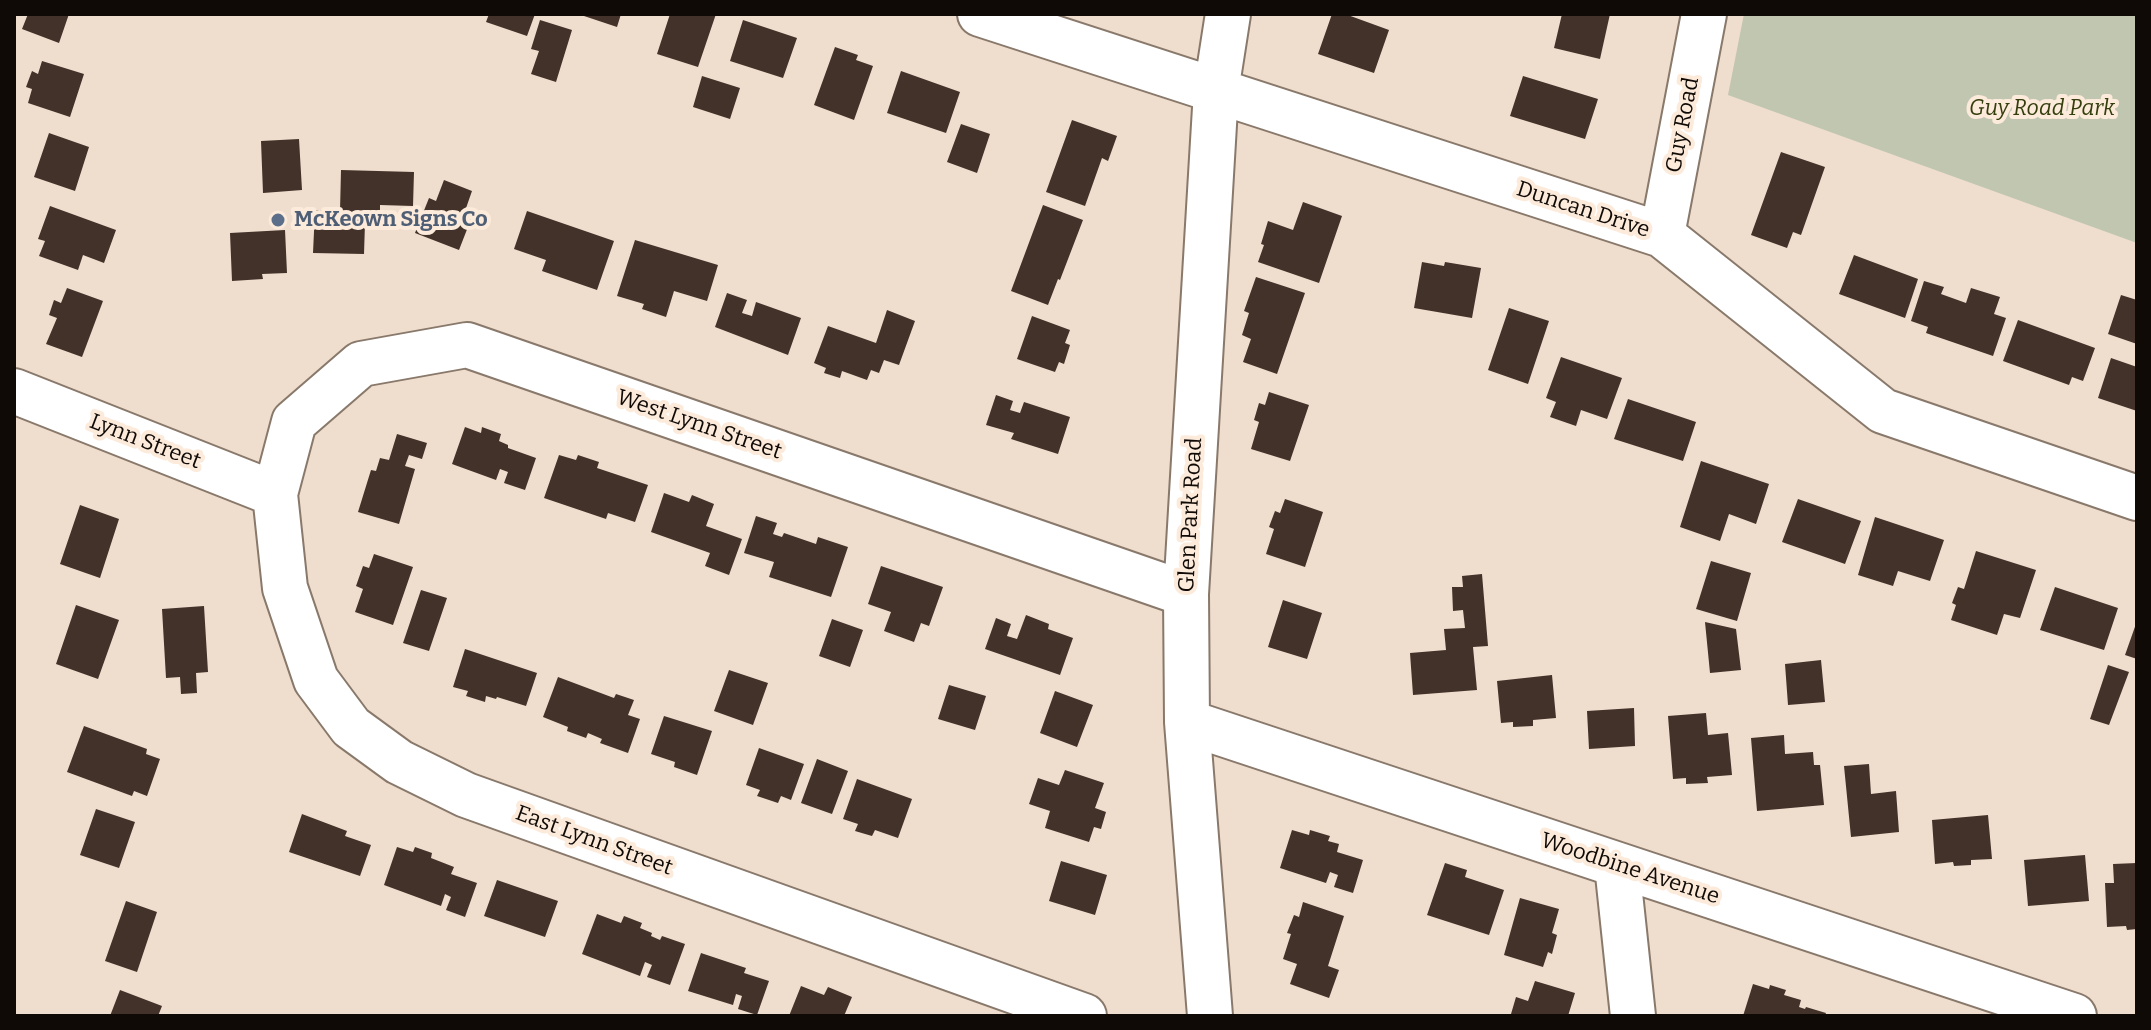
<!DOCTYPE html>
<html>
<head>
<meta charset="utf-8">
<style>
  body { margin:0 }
  #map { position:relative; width:2151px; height:1030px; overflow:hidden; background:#efddce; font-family:Bitter,serif }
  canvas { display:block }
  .frame { position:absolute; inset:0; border:16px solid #100a06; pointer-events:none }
</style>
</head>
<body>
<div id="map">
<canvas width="2151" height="1030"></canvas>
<div class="frame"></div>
</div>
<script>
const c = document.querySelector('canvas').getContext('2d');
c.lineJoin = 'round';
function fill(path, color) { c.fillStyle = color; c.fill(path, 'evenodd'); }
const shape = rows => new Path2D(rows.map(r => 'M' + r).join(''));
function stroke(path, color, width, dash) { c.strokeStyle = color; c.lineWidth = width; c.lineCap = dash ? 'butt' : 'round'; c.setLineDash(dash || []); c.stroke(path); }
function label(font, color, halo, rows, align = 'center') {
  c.font = font + ' Bitter,serif'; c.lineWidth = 8; c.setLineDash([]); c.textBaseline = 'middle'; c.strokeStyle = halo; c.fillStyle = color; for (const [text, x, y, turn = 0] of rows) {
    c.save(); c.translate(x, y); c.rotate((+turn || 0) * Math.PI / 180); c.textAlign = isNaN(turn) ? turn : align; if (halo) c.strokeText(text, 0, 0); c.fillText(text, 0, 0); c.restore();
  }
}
const green = shape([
  [1744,14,2137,14,2137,243,1728,95]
]);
const building = shape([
  [28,14,69,14,59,43,22,29],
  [489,14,535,14,527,36,486,22],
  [578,14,621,14,617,27],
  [670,14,716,14,698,67,657,54],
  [1332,14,1345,14,1389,30,1374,73,1318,54],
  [1562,14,1610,14,1600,59,1554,48],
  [540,20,572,30,556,82,531,74,539,51,531,49],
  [743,20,797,38,783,78,730,61],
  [835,47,858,55,856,60,873,66,854,120,814,105],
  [42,61,84,74,70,117,28,103,32,89,26,87,32,71,38,74],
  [901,71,960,92,946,133,887,113],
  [702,76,740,88,730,119,693,107],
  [1523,76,1598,99,1585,139,1510,116],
  [1072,120,1117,136,1108,161,1102,158,1085,206,1046,192],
  [961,124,990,134,977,173,947,162],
  [49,133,89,147,75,191,34,177],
  [299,139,302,190,263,193,261,141],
  [1781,152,1825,167,1801,235,1793,232,1787,248,1751,235],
  [341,170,414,172,413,206,380,205,380,224,365,223,364,254,313,253,315,210,340,211],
  [444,180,472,191,465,211,473,214,459,250,415,233,429,198,436,201],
  [1303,202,1342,216,1319,283,1258,262,1264,245,1261,244,1268,221,1293,230],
  [1043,205,1083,220,1060,280,1058,279,1048,305,1011,291],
  [50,206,116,230,104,263,83,255,78,270,39,256,45,241,38,239],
  [527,211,614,241,597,290,542,271,546,260,514,249],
  [285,230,287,273,262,274,263,279,232,281,230,233],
  [635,240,718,265,707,301,674,291,666,317,642,309,644,304,617,296],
  [1854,255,1918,279,1905,318,1839,294],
  [1422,262,1444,266,1445,262,1481,268,1472,318,1414,308],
  [1256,277,1305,293,1277,374,1243,362,1251,339,1242,335,1249,313,1244,311],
  [1924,281,1944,287,1941,294,1966,303,1971,288,2000,297,1994,314,2006,318,1993,356,1926,333,1928,327,1911,321],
  [67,288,103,301,82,357,46,344,57,318,49,315,54,300,61,303],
  [727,293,747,300,742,313,752,316,756,302,801,318,788,355,715,327],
  [2121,295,2137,300,2137,344,2108,334],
  [1509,308,1549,321,1528,384,1488,370],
  [887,310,915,321,899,365,884,360,879,373,871,370,867,380,842,371,840,378,824,373,826,368,814,363,828,326,876,343],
  [1032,316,1070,330,1065,343,1070,345,1064,364,1059,362,1055,372,1017,359],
  [2018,320,2095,348,2083,381,2072,377,2069,385,2003,361],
  [1561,357,1622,378,1607,419,1581,410,1576,426,1550,417,1556,402,1546,398],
  [2111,358,2137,367,2137,411,2098,398],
  [1269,392,1309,405,1290,461,1251,449,1259,422,1254,420,1259,403,1265,405],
  [996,395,1013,401,1010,410,1020,413,1024,402,1070,417,1058,454,1011,439,1014,433,986,425],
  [1628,399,1696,422,1683,461,1614,439],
  [465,427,481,433,482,427,501,434,499,441,508,445,508,448,536,458,525,490,504,483,508,472,500,469,496,480,452,464],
  [397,434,427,443,422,459,409,455,405,466,415,469,399,524,358,512,371,470,376,471,380,458,389,460],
  [559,455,576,460,578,455,599,462,597,468,648,485,635,522,608,513,606,519,544,498],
  [1701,461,1769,484,1756,524,1729,514,1720,541,1680,527],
  [664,493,689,502,692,495,714,504,706,526,742,539,729,575,705,566,710,553,651,532],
  [1285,499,1323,512,1305,567,1266,554,1274,529,1269,527,1275,511,1280,513],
  [1798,499,1861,521,1845,564,1782,542],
  [80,505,119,519,100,578,60,564],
  [756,516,777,523,773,534,782,537,784,533,816,544,818,537,848,547,831,597,769,577,774,562,744,553],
  [1875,517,1944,540,1930,581,1898,571,1893,586,1858,575],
  [1976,551,2036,570,2020,618,2004,614,1997,635,1951,620,1956,605,1952,603,1958,587,1964,589],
  [374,554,413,567,393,625,355,612,363,589,356,586,363,566,369,568],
  [1711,561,1751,573,1737,621,1696,609],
  [881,566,943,587,929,626,921,623,914,642,884,631,891,612,868,604],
  [1482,574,1488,646,1473,647,1477,690,1413,695,1410,653,1446,650,1444,629,1465,628,1463,610,1453,611,1452,587,1463,587,1462,576],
  [2055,587,2118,608,2104,650,2040,630],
  [421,590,447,598,429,651,403,643],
  [1283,600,1322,613,1307,659,1268,647],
  [76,605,119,620,98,679,56,664],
  [204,606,208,672,196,673,197,693,181,694,180,677,166,678,162,609],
  [1026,615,1049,624,1048,629,1073,638,1060,675,985,649,996,618,1011,624,1007,636,1017,639],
  [832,619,863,630,850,667,819,656],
  [2137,621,2137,659,2125,655],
  [1705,622,1736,629,1741,670,1710,673],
  [465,649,537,673,526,706,497,697,496,699,486,696,485,702,466,696,468,691,453,687],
  [1821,660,1825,702,1788,705,1785,664],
  [2108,665,2129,672,2109,725,2090,719],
  [729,670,768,683,753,725,714,711],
  [1552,675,1556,718,1533,720,1533,726,1513,727,1513,722,1501,723,1497,681],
  [558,677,614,698,616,694,634,700,628,715,640,719,628,753,600,743,602,739,588,733,586,738,567,731,568,727,543,717],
  [949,685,986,696,975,730,938,719],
  [1055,691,1093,705,1077,747,1040,733],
  [1634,708,1635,746,1589,749,1587,711],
  [1706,713,1708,735,1728,733,1732,775,1707,777,1708,783,1686,784,1686,778,1673,779,1668,716],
  [664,716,712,731,697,775,674,767,675,762,651,754],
  [84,726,147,749,146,754,160,759,147,796,134,791,132,796,67,772],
  [1784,735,1785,754,1813,752,1814,765,1820,765,1824,805,1757,811,1751,738],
  [759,748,804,764,791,800,781,796,778,803,757,796,760,790,746,785],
  [817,759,848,771,832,814,801,803],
  [1869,764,1871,794,1896,791,1899,832,1851,837,1844,766],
  [1065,770,1104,783,1095,808,1106,812,1101,829,1094,827,1089,842,1045,828,1050,811,1029,804,1038,778,1059,785],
  [857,779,912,799,898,838,875,830,872,836,855,831,858,824,843,819],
  [96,809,135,822,119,868,80,855],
  [302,814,347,831,345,836,371,845,360,876,289,852],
  [1988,815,1992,859,1971,860,1971,865,1954,866,1953,862,1935,864,1932,820],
  [1292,830,1309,835,1310,830,1330,836,1328,841,1339,844,1337,852,1363,860,1353,893,1334,887,1338,875,1330,872,1326,883,1280,868],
  [397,847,413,852,415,847,432,853,431,858,454,867,451,874,477,883,465,917,446,910,451,897,445,894,441,906,384,885],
  [2085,855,2089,901,2028,906,2024,860],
  [1061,861,1107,875,1095,915,1049,901],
  [1445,863,1467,870,1465,877,1504,890,1489,935,1427,915],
  [2137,863,2137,929,2127,930,2126,926,2107,927,2105,883,2114,883,2113,864],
  [497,880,558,901,545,937,484,916],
  [1520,898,1559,909,1552,933,1557,935,1552,954,1548,952,1543,967,1504,955],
  [126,901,157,912,137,972,105,961],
  [1303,902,1344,916,1328,966,1339,970,1329,998,1290,984,1297,964,1283,959,1291,934,1287,933,1294,915,1299,917],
  [597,914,621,923,624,916,642,923,640,928,652,933,651,936,660,940,662,936,685,944,670,985,647,977,652,965,645,962,640,976,582,954],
  [701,953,746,968,744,973,769,981,757,1015,738,1009,742,996,736,994,733,1005,688,991],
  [1535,981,1575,993,1568,1016,1519,1016,1511,1014,1516,997,1528,1001],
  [1753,984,1769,989,1770,985,1786,990,1784,995,1801,1000,1799,1007,1805,1009,1806,1007,1826,1013,1825,1016,1743,1016],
  [801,986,824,995,828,987,852,997,844,1016,789,1016],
  [120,990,162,1006,158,1016,110,1016]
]);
const minor = shape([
  [980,14,1662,235,1883,411,2137,498],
  [1662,235,1704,14],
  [14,391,275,494],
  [1187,722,2074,1016],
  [1617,865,1633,1016],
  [1084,1016,466,795,399,762,351,727,316,680,285,588,275,494,294,422,361,364,467,345,1186,594],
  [1210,1016,1187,722,1186,594,1216,91,1228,14]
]);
const markers = [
  [278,220,8,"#5c6f8a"]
];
const parkNames = [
  ["Guy Road Park",2042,109]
];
const streetNames = [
  ["Guy Road",1683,125,-79],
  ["Duncan Drive",1583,210,18],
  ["West Lynn Street",699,425,19],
  ["Lynn Street",145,442,21],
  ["Glen Park Road",1191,515,-87],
  ["East Lynn Street",594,841,20],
  ["Woodbine Avenue",1630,869,18]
];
const serviceNames = [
  ["McKeown Signs Co",294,220]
];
fill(green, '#c0c6b0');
fill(building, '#423229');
stroke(minor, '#89796b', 48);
stroke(minor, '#fff', 44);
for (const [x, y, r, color] of markers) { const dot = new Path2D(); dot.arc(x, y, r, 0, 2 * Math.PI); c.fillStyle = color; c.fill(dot); stroke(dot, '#fceadb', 3); }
label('italic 22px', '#343e0d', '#fceadb', parkNames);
label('22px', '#100a06', '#fceadb', streetNames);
label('bold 22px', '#4e5e75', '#fceadb', serviceNames, 'left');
</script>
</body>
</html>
